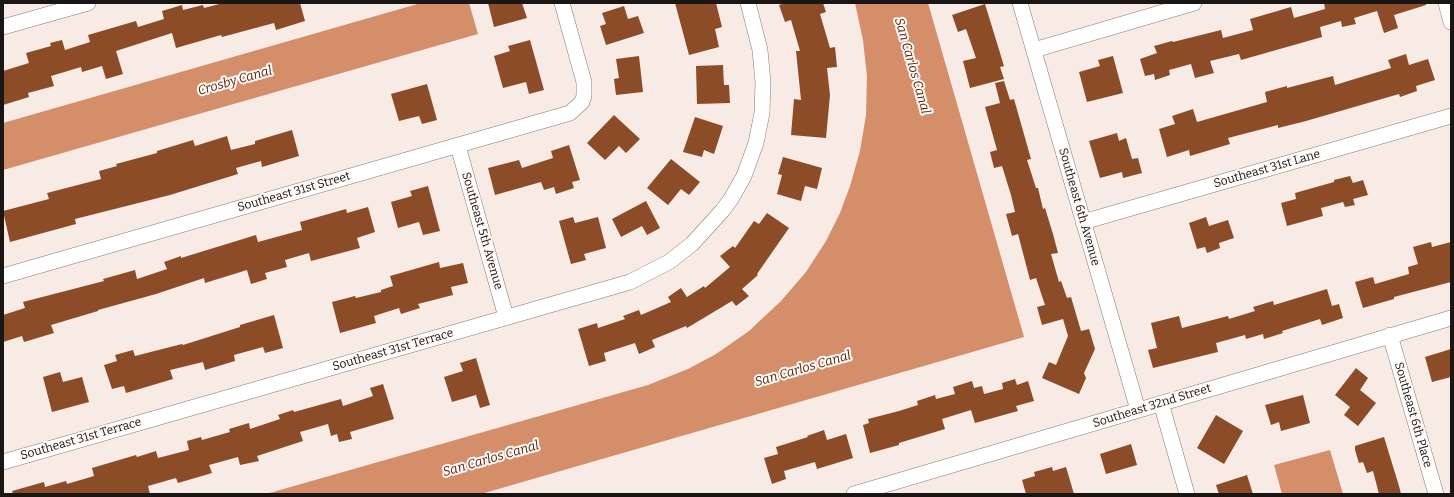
<!DOCTYPE html>
<html>
<head>
<meta charset="utf-8">
<style>
  body { margin:0 }
  #map { position:relative; width:1454px; height:497px; overflow:hidden; background:#f8eae4; font-family:Bitter,serif }
  canvas { display:block }
  .frame { position:absolute; inset:0; border:4px solid #1a1614; pointer-events:none }
</style>
</head>
<body>
<div id="map">
<canvas width="1454" height="497"></canvas>
<div class="frame"></div>
</div>
<script>
const c = document.querySelector('canvas').getContext('2d');
c.lineJoin = 'round';
function fill(path, color) { c.fillStyle = color; c.fill(path, 'evenodd'); }
const shape = rows => new Path2D(rows.map(r => 'M' + r).join(''));
function stroke(path, color, width, dash) { c.strokeStyle = color; c.lineWidth = width; c.lineCap = dash ? 'butt' : 'round'; c.setLineDash(dash || []); c.stroke(path); }
function label(font, color, halo, rows, align = 'center') {
  c.font = font + ' Bitter,serif'; c.lineWidth = 4; c.setLineDash([]); c.textBaseline = 'middle'; c.strokeStyle = halo; c.fillStyle = color; for (const [text, x, y, turn = 0] of rows) {
    c.save(); c.translate(x, y); c.rotate((+turn || 0) * Math.PI / 180); c.textAlign = isNaN(turn) ? turn : align; if (halo) c.strokeText(text, 0, 0); c.fillText(text, 0, 0); c.restore();
  }
}
const water = shape([
  [421,3,469,3,478,34,3,170,3,123],
  [855,3,928,3,1024,337,481,494,266,494,648,385,688,369,716,354,749,331,781,301,806,272,826,241,840,213,850,186,860,151,866,115,867,76,863,40],
  [1330,450,1343,494,1282,494,1274,465]
]);
const building = shape([
  [223,3,300,3,305,21,276,30,274,23,222,37,221,35,176,48,172,33,116,51,123,74,106,79,102,66,82,72,81,67,51,76,54,86,28,93,29,97,3,105,3,71,29,63,26,53,51,46,50,43,62,40,65,50,90,42,88,35,136,21,138,27,164,19,162,11,182,5,183,10,203,5,204,8],
  [488,3,522,3,527,18,494,27],
  [675,3,716,3,722,27,715,29,719,47,689,55],
  [786,3,823,3,826,12,820,14,830,48,835,47,837,67,827,68,830,95,826,138,791,135,794,99,801,100,796,51,800,51,791,20,785,22,779,5],
  [1324,3,1426,3,1426,5,1394,15,1398,28,1384,33,1377,11,1354,18,1356,24,1342,27,1341,21,1320,27,1322,37,1241,60,1239,54,1210,61,1214,73,1195,78,1191,64,1169,70,1170,75,1155,80,1154,74,1145,76,1140,59,1157,53,1154,46,1172,41,1173,42,1221,30,1223,38,1253,30,1250,19,1291,7,1294,18,1325,9],
  [985,4,1004,66,1000,67,1004,79,970,88,963,61,976,58,966,29,958,32,952,15],
  [624,6,628,19,638,16,644,33,606,45,600,26,606,24,602,13],
  [530,40,544,90,529,94,526,82,503,88,494,56,510,51,508,46],
  [1406,54,1409,65,1428,59,1435,80,1416,86,1417,91,1400,97,1399,94,1306,121,1278,128,1278,125,1228,138,1230,144,1190,156,1189,150,1167,157,1159,129,1175,124,1172,116,1193,109,1197,122,1267,102,1265,92,1287,86,1287,88,1333,76,1335,85,1391,68,1388,60],
  [639,56,643,92,616,95,614,79,619,78,616,59],
  [1113,56,1123,93,1087,102,1079,72,1100,66,1098,60],
  [723,65,724,85,729,85,730,103,697,104,696,66],
  [1004,81,1010,100,1014,99,1031,159,1027,160,1036,188,1038,188,1043,209,1045,208,1053,234,1058,253,1051,254,1059,282,1061,281,1067,298,1071,297,1081,331,1089,329,1095,349,1084,373,1086,378,1079,394,1042,378,1049,362,1056,365,1068,336,1063,319,1042,325,1037,307,1045,305,1036,278,1030,280,1018,234,1012,236,1006,214,1015,212,1011,195,1002,166,994,168,990,152,997,150,985,107,1000,103,995,83],
  [427,84,437,120,422,124,419,116,399,121,391,94],
  [614,115,640,139,626,153,619,146,605,160,587,143],
  [695,117,723,126,714,154,704,150,702,157,683,152],
  [292,130,299,156,262,167,261,161,236,168,238,174,170,195,75,219,76,224,10,242,3,211,49,199,47,193,101,179,99,171,117,166,116,164,157,153,157,151,193,140,195,146,227,136,231,150,255,144,255,141],
  [1117,133,1119,141,1126,138,1132,159,1138,158,1142,173,1123,178,1122,172,1100,178,1089,141],
  [569,145,580,180,572,182,574,188,556,194,554,187,544,190,541,182,495,195,488,168,519,160,522,168,553,158,551,151],
  [783,157,822,168,817,189,805,186,801,201,777,194,782,175,778,174],
  [671,159,700,182,689,195,681,189,668,205,647,188],
  [1350,176,1353,183,1363,180,1368,195,1353,199,1355,205,1345,207,1343,202,1321,208,1323,216,1287,226,1281,203,1296,199,1295,193,1334,182,1334,180],
  [428,186,440,231,423,235,419,222,398,228,391,202,412,196,410,191],
  [646,201,660,228,647,235,642,226,621,237,612,219],
  [368,207,375,232,357,238,360,248,311,261,309,253,285,260,287,267,265,273,267,279,251,284,247,270,205,283,204,278,156,294,98,310,98,311,51,325,54,333,24,342,22,336,3,342,3,315,25,308,23,302,104,281,103,279,135,270,137,279,167,269,164,262,181,256,181,258,256,235,258,242,302,230,300,222,346,209,347,213],
  [767,213,789,228,757,274,758,275,742,289,749,296,736,306,732,301,687,328,686,326,652,340,655,347,639,354,635,343,604,353,606,361,589,366,578,329,597,323,598,328,625,319,623,316,639,310,641,315,671,302,668,297,681,288,687,297,704,286,705,288,730,267,720,256,733,246,735,248,754,221,759,224],
  [573,217,575,223,598,217,606,248,584,254,586,260,571,264,559,221],
  [1206,217,1209,226,1228,220,1234,238,1219,243,1220,248,1207,253,1205,247,1197,249,1189,223],
  [1431,242,1432,247,1451,242,1451,282,1394,297,1394,299,1363,308,1355,282,1373,277,1375,284,1409,274,1408,267,1418,264,1413,247],
  [439,262,440,268,463,263,468,283,451,287,453,295,418,304,420,308,401,314,399,308,374,316,376,323,340,333,332,302,355,296,356,298,381,292,381,290,393,286,390,276],
  [1327,289,1332,306,1339,304,1343,318,1322,325,1320,319,1282,331,1283,333,1264,339,1263,334,1246,339,1245,335,1216,343,1218,352,1153,368,1148,350,1157,348,1151,323,1179,316,1182,328,1228,316,1229,319,1255,311,1253,307,1273,301,1274,305],
  [274,315,283,348,265,353,263,347,234,355,235,361,205,370,203,362,170,370,173,379,126,393,124,386,112,389,104,365,117,361,115,355,133,350,135,356,182,344,183,345,240,327,240,325],
  [1451,349,1451,377,1432,382,1425,357],
  [476,358,490,405,480,408,476,395,452,402,444,377,463,371,460,363],
  [1356,368,1368,378,1360,390,1376,403,1358,426,1344,415,1350,407,1335,395],
  [60,372,63,382,82,377,89,402,52,412,43,377],
  [1015,379,1017,385,1028,381,1034,401,1016,406,1018,411,975,423,971,410,942,419,945,429,899,443,899,445,870,453,863,425,869,423,868,419,899,411,918,405,917,401,935,395,936,399,955,394,953,387,972,381,974,388,982,386,984,394,1003,389,1002,383],
  [383,384,394,419,350,432,352,439,339,442,337,434,331,436,328,424,300,432,303,441,257,456,259,461,240,465,238,457,209,465,212,473,178,483,176,478,148,486,150,494,13,494,12,491,44,482,45,487,66,481,67,484,94,476,92,468,136,455,137,457,156,451,158,458,189,450,187,441,201,437,202,440,230,432,229,429,249,423,250,429,280,419,278,415,293,410,294,412,341,399,343,406,373,396,370,388],
  [1303,395,1310,423,1281,431,1279,422,1271,425,1265,405],
  [1216,415,1243,431,1224,464,1197,448],
  [824,430,827,440,846,434,853,458,817,469,815,462,784,471,786,479,772,484,764,458,778,454,776,447,808,437,807,436],
  [1384,437,1399,486,1401,494,1379,494,1373,471,1367,473,1363,462,1359,463,1355,450,1355,446],
  [1131,444,1137,465,1106,474,1100,454],
  [1052,467,1053,471,1066,467,1074,494,1026,494,1022,480,1035,476,1034,472],
  [1247,475,1253,494,1219,494,1216,485]
]);
const minor = shape([
  [1020,3,1138,410],
  [1446,3,1451,22],
  [3,27,88,3],
  [1034,50,1194,3],
  [458,146,506,317],
  [1083,222,1451,116],
  [3,276,570,113,582,102,584,96,584,82,562,3],
  [1390,335,1436,494],
  [1161,403,1187,494],
  [3,462,616,286,630,282,669,262,692,244,722,211,731,199,744,176,756,143,762,113,763,82,760,50,748,3],
  [854,494,1451,318]
]);
const streetNames = [
  ["Southeast 31st Lane",1267,169,-16],
  ["Southeast 31st Street",294,192,-16],
  ["Southeast 6th Avenue",1079,207,74],
  ["Southeast 5th Avenue",482,231,74],
  ["Southeast 31st Terrace",393,350,-16],
  ["Southeast 32nd Street",1152,406,-17],
  ["Southeast 6th Place",1413,415,74],
  ["Southeast 31st Terrace",81,439,-16]
];
const waterNames = [
  ["San Carlos Canal",912,66,74],
  ["Crosby Canal",235,81,-16],
  ["San Carlos Canal",803,369,-16],
  ["San Carlos Canal",491,459,-16]
];
fill(water, '#d48e6a');
fill(building, '#8c4c28');
stroke(minor, '#877c76', 16);
stroke(minor, '#fff', 15);
label('12px', '#1a1614', '#fff9f7', streetNames);
label('italic 13px', '#57290e', '#fff9f7', waterNames);
</script>
</body>
</html>
